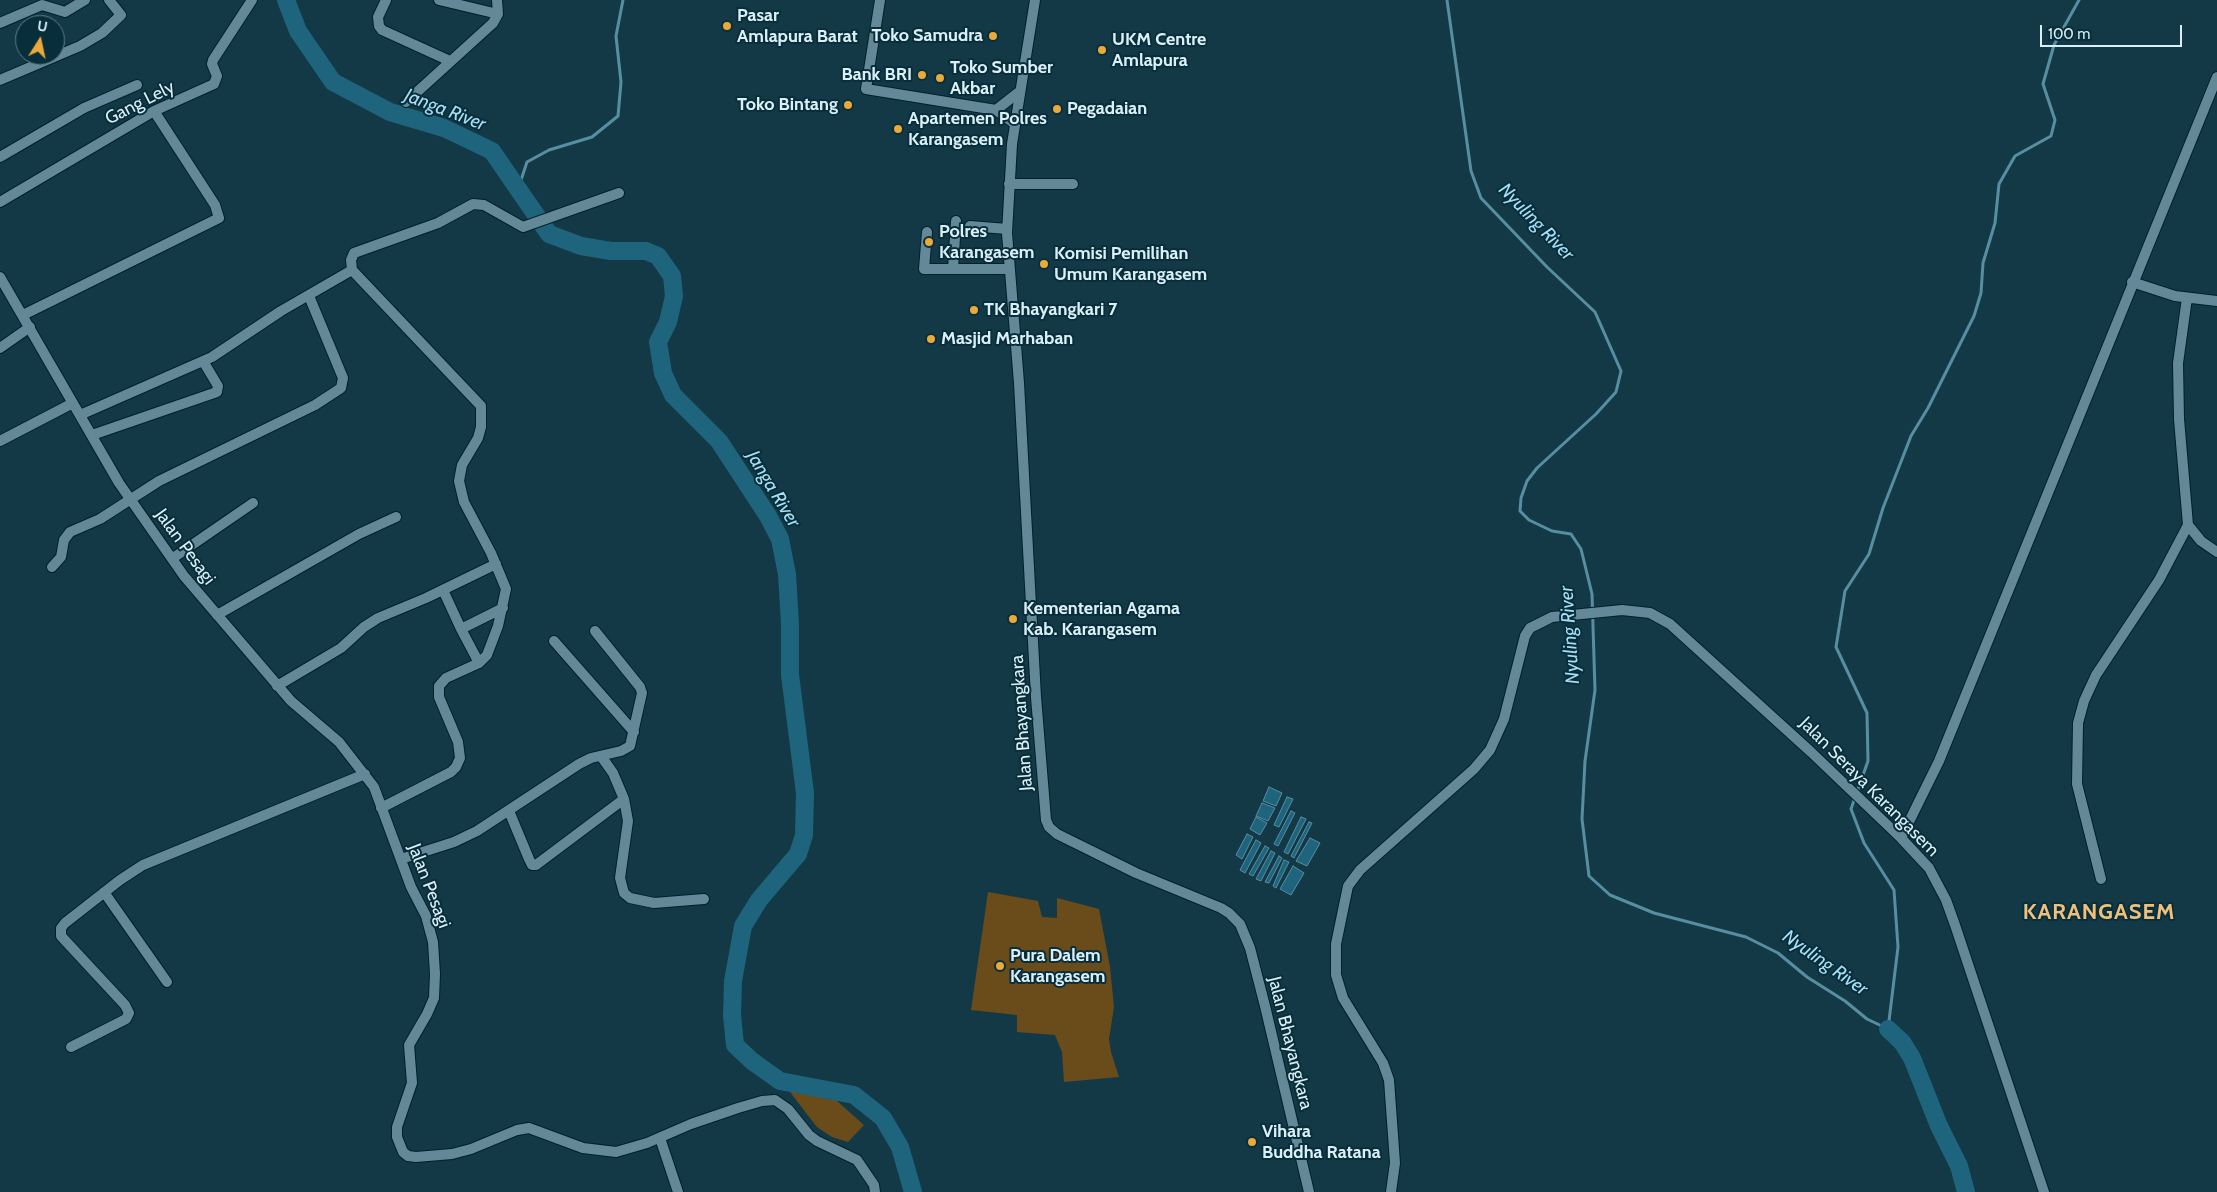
<!DOCTYPE html>
<html>
<head>
<meta charset="utf-8">
<style>
  body { margin:0 }
  #map { position:relative; width:2217px; height:1192px; overflow:hidden; background:#143946; font-family:Cabin,sans-serif }
  canvas { display:block }
  .north { position:absolute; left:15px; top:15px; width:50px; height:50px; box-sizing:border-box; background:#082e3b; border:1px solid #5c7b86; border-radius:50%; rotate:10deg; font-size:14px; font-weight:700; line-height:20px; text-align:center; color:#dbeff7 }
  .north::after { content:''; display:block; margin:auto; width:18px; height:22px; background:#eba93a; clip-path:polygon(50% 0,100% 100%,50% 72%,0 100%) }
  .scale { position:absolute; left:2040px; top:25px; width:142px; height:22px; box-sizing:border-box; border:2px solid #dbeff7; border-top:0; padding-left:6px; font-size:15px; line-height:18px; white-space:nowrap; color:#dbeff7; -webkit-text-stroke:4px #082e3b; paint-order:stroke }
</style>
</head>
<body>
<div id="map">
<canvas width="2217" height="1192"></canvas>
<div class="north">U</div>
<div class="scale">100 m</div>
</div>
<script>
const c = document.querySelector('canvas').getContext('2d');
c.lineJoin = 'round';
function fill(path, color) { c.fillStyle = color; c.fill(path, 'evenodd'); }
const shape = rows => new Path2D(rows.map(r => 'M' + r).join(''));
function stroke(path, color, width, dash) { c.strokeStyle = color; c.lineWidth = width; c.lineCap = dash ? 'butt' : 'round'; c.setLineDash(dash || []); c.stroke(path); }
function label(font, color, halo, rows, align = 'center') {
  c.font = font + ' Cabin,sans-serif'; c.lineWidth = 4; c.setLineDash([]); c.textBaseline = 'middle'; c.strokeStyle = halo; c.fillStyle = color; for (const [text, x, y, turn = 0] of rows) {
    c.save(); c.translate(x, y); c.rotate((+turn || 0) * Math.PI / 180); c.textAlign = isNaN(turn) ? turn : align; if (halo) c.strokeText(text, 0, 0); c.fillText(text, 0, 0); c.restore();
  }
}
const green = shape([
  [988,892,1038,901,1042,917,1057,918,1057,898,1099,909,1110,967,1114,1007,1109,1039,1111,1052,1119,1077,1064,1082,1062,1052,1055,1035,1017,1032,1017,1015,971,1010],
  [805,1089,828,1093,864,1125,848,1142,832,1137,817,1127,790,1092]
]);
const water = shape([
  [1269,787,1282,793,1276,806,1263,801,1269,787],
  [1287,797,1293,799,1279,827,1274,825,1287,797],
  [1262,803,1275,808,1268,821,1256,816,1262,803],
  [1291,811,1295,813,1278,846,1274,844,1291,811],
  [1256,817,1267,823,1260,835,1250,829,1256,817],
  [1301,817,1306,819,1288,854,1284,852,1301,817],
  [1309,822,1312,823,1294,858,1291,856,1309,822],
  [1247,834,1253,837,1242,859,1236,855,1247,834],
  [1310,838,1320,843,1307,866,1296,861,1310,838],
  [1256,840,1261,843,1245,873,1240,870,1256,840],
  [1265,846,1269,848,1253,876,1249,874,1265,846],
  [1271,851,1275,853,1261,881,1256,879,1271,851],
  [1279,856,1282,858,1269,883,1265,882,1279,856],
  [1284,860,1289,862,1276,888,1273,886,1284,860],
  [1293,866,1304,873,1291,895,1280,889,1293,866]
]);
const stream = shape([
  [1447,0,1471,171,1481,198,1547,267,1595,312,1621,371,1616,392,1596,414,1537,468,1527,481,1521,498,1520,511,1529,520,1552,531,1571,534,1581,549,1592,594,1595,690,1585,761,1582,819,1589,876,1610,895,1654,913,1746,937,1778,953,1807,977,1845,1001,1867,1019,1888,1029,1898,947,1894,890,1864,843,1851,809,1868,761,1867,713,1836,647,1845,591,1869,554,1883,508,1911,436,1928,408,1974,316,1981,293,1983,263,1995,223,1999,184,2015,156,2051,136,2055,120,2043,84,2054,45,2079,0],
  [518,189,527,162,549,150,592,137,618,116,621,82,616,36,623,0]
]);
const river = shape([
  [286,0,298,31,333,82,390,112,444,128,492,151,549,234,581,246,611,251,646,251,658,256,672,276,674,296,668,322,658,342,663,373,673,395,719,441,768,516,780,539,787,574,790,624,790,675,805,793,804,835,798,854,759,900,743,926,733,981,732,1015,735,1045,752,1061,780,1081,854,1095,883,1118,900,1147,913,1192],
  [1888,1029,1902,1042,1912,1058,1939,1126,1959,1166,1966,1192]
]);
const minor = shape([
  [386,0,378,17,379,26,382,30,450,61],
  [439,0,498,14],
  [880,0,866,89,996,110,1019,92],
  [1035,0,1012,144,1007,233,1019,383,1036,697,1046,820,1049,827,1057,834,1136,873,1221,908,1229,913,1240,924,1250,948,1265,1006,1309,1192],
  [0,23,42,5,65,12,85,0],
  [0,80,80,46,102,33,121,15,109,0],
  [406,102,493,23,498,14,497,0],
  [996,110,1015,124],
  [0,157,84,108,137,85],
  [1009,184,1073,184],
  [0,202,154,111,214,84,217,76,212,64,213,60,252,0],
  [970,226,1007,229],
  [927,232,924,269,1010,269],
  [953,269,956,221],
  [352,270,481,406,481,427,478,438,462,465,459,481,464,502,491,553,506,589,498,626,487,655,479,663,446,678,439,686,439,697,458,742,460,758,456,767,451,772,381,808],
  [0,277,119,483,184,576,291,701,339,742,374,787,411,887,426,916,433,942,435,974,434,998,427,1014,409,1045,412,1083,397,1127,397,1137,403,1152,408,1156,416,1157,452,1154,471,1149,517,1130,529,1128,583,1148,616,1152,647,1143,691,1124,738,1108,762,1101,775,1100,788,1109,809,1135,817,1141,857,1160,874,1185,875,1192],
  [2132,282,2175,296,2217,301],
  [23,315,219,218,215,205,154,111],
  [0,348,30,327],
  [80,415,212,357,281,311,352,270,351,260,354,253,438,223,473,204,484,205,523,227,619,193],
  [92,435,217,392,218,386,203,361],
  [0,441,73,403],
  [2188,525,2201,541,2217,552],
  [173,558,253,503],
  [52,567,61,557,64,540,70,532,100,519,159,481,315,405,341,388,343,378,309,296],
  [443,590,461,629],
  [217,615,359,534,396,517],
  [554,641,634,732],
  [479,663,461,629,503,608],
  [277,686,341,648,364,627,378,618,426,598,496,564],
  [601,756,613,773,624,799],
  [509,811,529,859,532,865,536,865,624,799,628,821,620,878,624,893,630,898,654,903,704,899],
  [1901,838,1939,761,2217,77],
  [401,859,454,842,477,831,579,764,591,758,621,751,630,746,642,693,640,687,595,631],
  [2101,879,2077,784,2078,723,2084,701,2096,675,2159,580,2188,525,2179,419,2178,363,2187,298],
  [104,892,167,982],
  [71,1047,126,1019,129,1013,125,1005,61,936,61,928,65,923,120,880,143,865,365,774],
  [660,1138,678,1192],
  [1391,1192,1395,1163,1389,1080,1383,1063,1343,998,1336,975,1336,944,1348,886,1360,870,1474,769,1490,750,1504,719,1525,636,1530,628,1552,617,1622,610,1650,613,1670,624,1811,752,1901,838,1929,868,1946,900,1955,925,2044,1192]
]);
const markers = [
  [727,26,5,"#eba93a"],
  [993,36,5,"#eba93a"],
  [1102,50,5,"#eba93a"],
  [922,75,5,"#eba93a"],
  [940,78,5,"#eba93a"],
  [848,105,5,"#eba93a"],
  [1057,109,5,"#eba93a"],
  [898,129,5,"#eba93a"],
  [929,242,5,"#eba93a"],
  [1044,264,5,"#eba93a"],
  [974,310,5,"#eba93a"],
  [931,339,5,"#eba93a"],
  [1013,619,5,"#eba93a"],
  [1000,966,5,"#eba93a"],
  [1252,1142,5,"#eba93a"]
];
const poiNames = [
  ["Pasar",737,16],
  ["Amlapura Barat",737,37],
  ["Toko Samudra",983,36,"right"],
  ["UKM Centre",1112,40],
  ["Amlapura",1112,61],
  ["Toko Sumber",950,68],
  ["Akbar",950,89],
  ["Bank BRI",912,75,"right"],
  ["Toko Bintang",838,105,"right"],
  ["Pegadaian",1067,109],
  ["Apartemen Polres",908,119],
  ["Karangasem",908,140],
  ["Polres",939,232],
  ["Karangasem",939,253],
  ["Komisi Pemilihan",1054,254],
  ["Umum Karangasem",1054,275],
  ["TK Bhayangkari 7",984,310],
  ["Masjid Marhaban",941,339],
  ["Kementerian Agama",1023,609],
  ["Kab. Karangasem",1023,630],
  ["Pura Dalem",1010,956],
  ["Karangasem",1010,977],
  ["Vihara",1262,1132],
  ["Buddha Ratana",1262,1153]
];
const streetNames = [
  ["Gang Lely",140,103,-27],
  ["Jalan Pesagi",185,547,54],
  ["Jalan Bhayangkara",1022,723,-94],
  ["Jalan Seraya Karangasem",1869,787,45],
  ["Jalan Pesagi",429,886,69],
  ["Jalan Bhayangkara",1290,1043,76]
];
const waterNames = [
  ["Janga River",445,110,21],
  ["Nyuling River",1536,222,46],
  ["Janga River",773,489,59],
  ["Nyuling River",1570,635,-94],
  ["Nyuling River",1825,963,35]
];
const districtNames = [
  ["KARANGASEM",2099,913]
];
fill(green, '#6a4c1b');
fill(water, '#1e647c');
stroke(water, '#578ea1', 1);
stroke(stream, '#578ea1', 3);
stroke(river, '#1e647c', 18);
stroke(minor, '#031f29', 12);
stroke(minor, '#638998', 10);
for (const [x, y, r, color] of markers) { const dot = new Path2D(); dot.arc(x, y, r, 0, 2 * Math.PI); c.fillStyle = color; c.fill(dot); stroke(dot, '#082e3b', 2); }
label('bold 18px', '#dbeff7', '#082e3b', poiNames, 'left');
label('18px', '#dbeff7', '#082e3b', streetNames);
label('italic 19px', '#a7def5', '#082e3b', waterNames);
c.letterSpacing = '1px';
label('bold 22px', '#eec07c', '#082e3b', districtNames);
c.letterSpacing = '0px';
</script>
</body>
</html>
